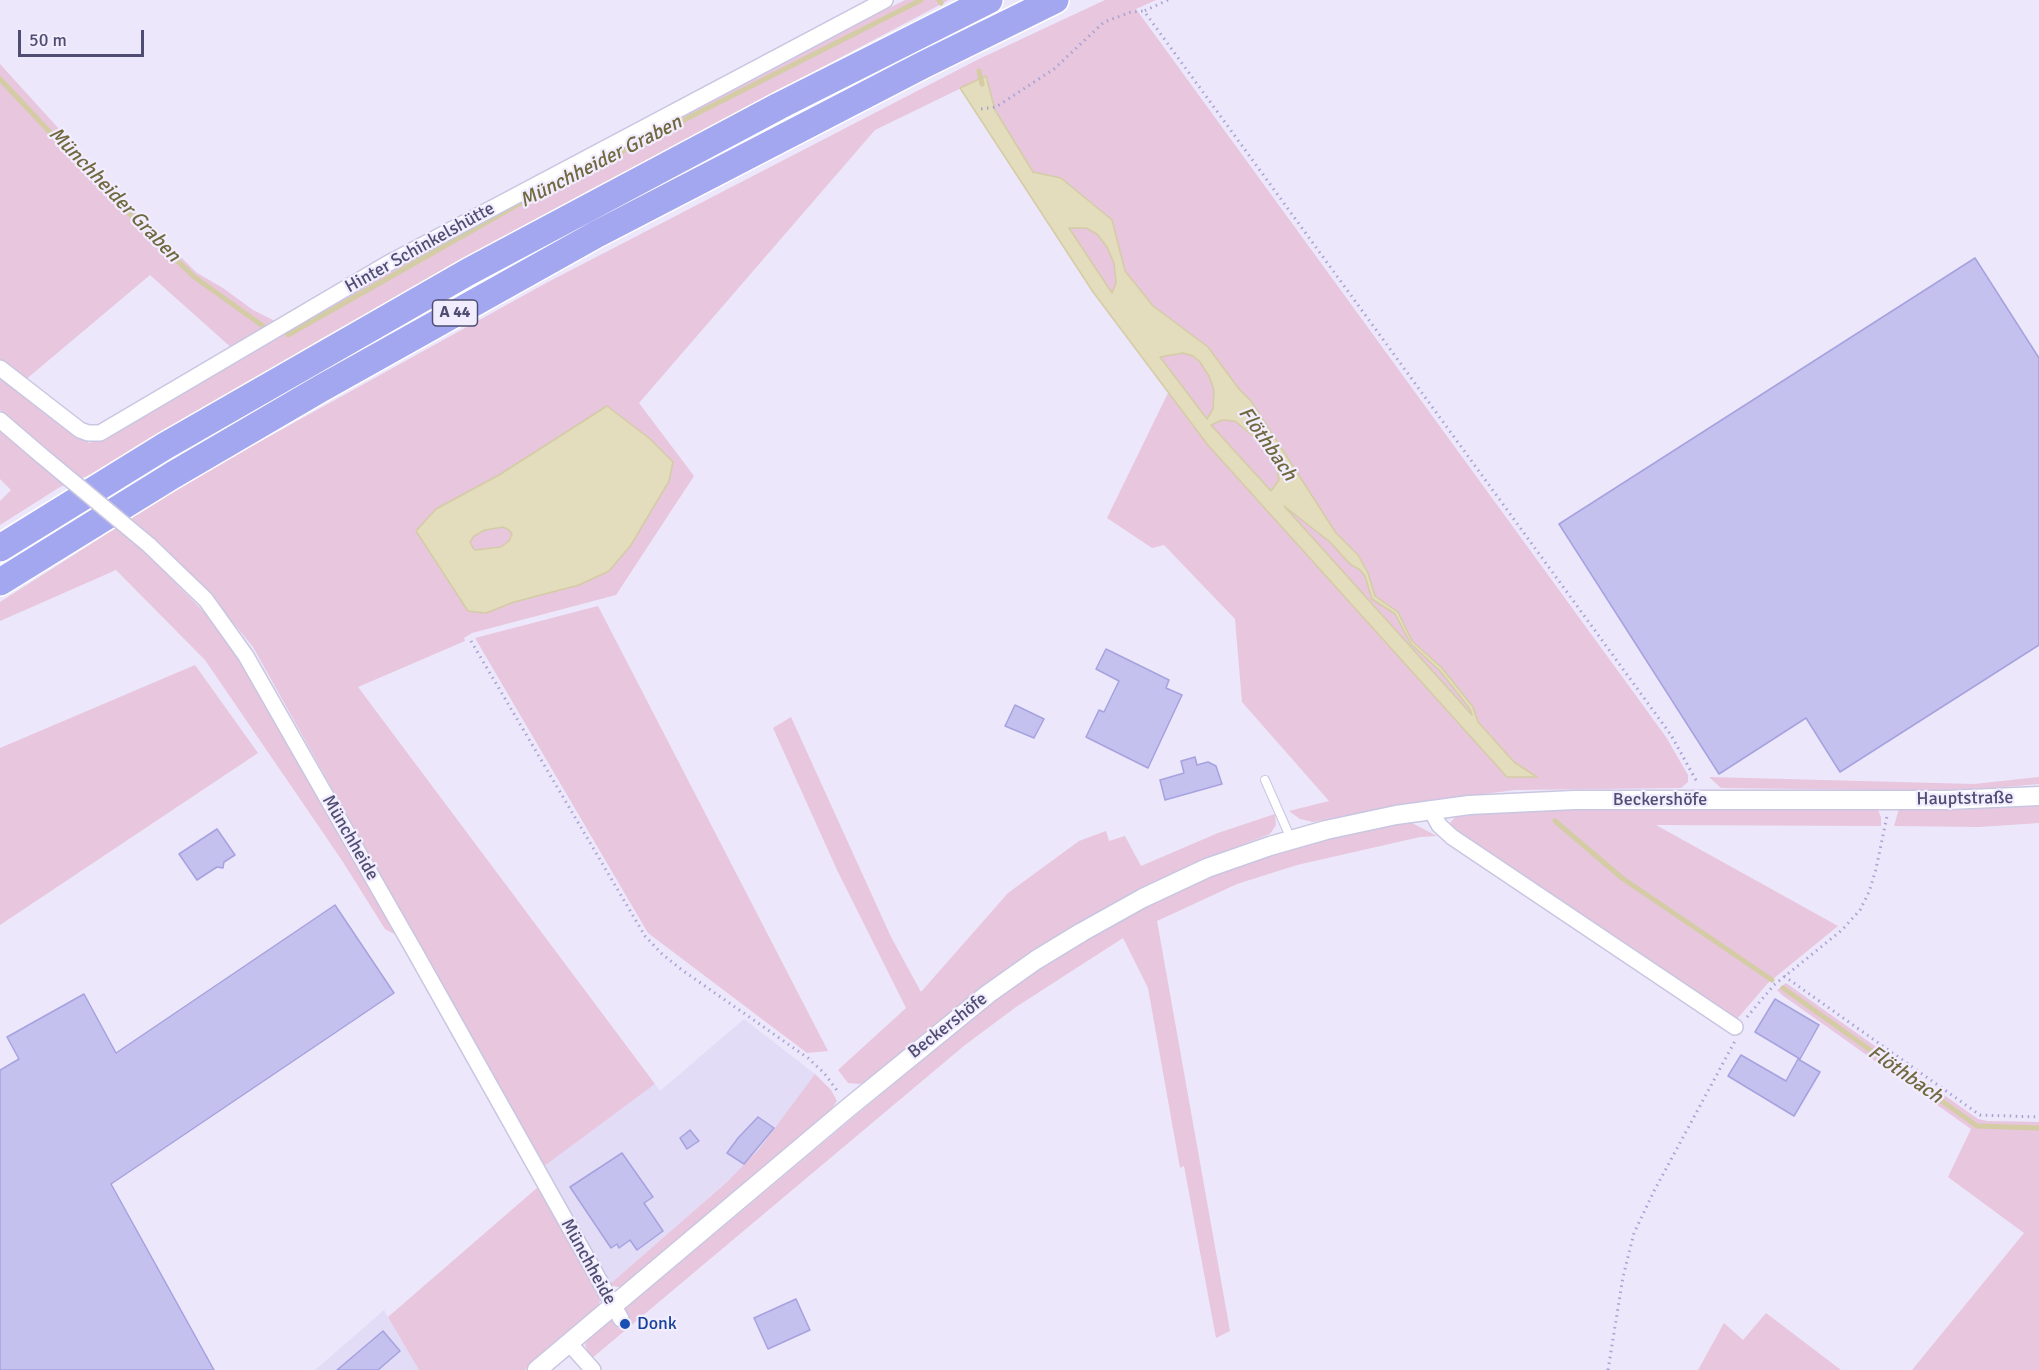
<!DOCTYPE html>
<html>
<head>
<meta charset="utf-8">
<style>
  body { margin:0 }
  #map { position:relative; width:2039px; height:1370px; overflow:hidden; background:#ede7fb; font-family:Signika,sans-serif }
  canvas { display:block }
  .scale { position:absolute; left:18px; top:30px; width:126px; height:27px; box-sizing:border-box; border:3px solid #4f4d72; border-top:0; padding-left:8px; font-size:18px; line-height:21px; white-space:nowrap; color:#4f4d72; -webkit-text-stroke:4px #f2edfe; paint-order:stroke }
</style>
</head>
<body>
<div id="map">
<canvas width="2039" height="1370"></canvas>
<div class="scale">50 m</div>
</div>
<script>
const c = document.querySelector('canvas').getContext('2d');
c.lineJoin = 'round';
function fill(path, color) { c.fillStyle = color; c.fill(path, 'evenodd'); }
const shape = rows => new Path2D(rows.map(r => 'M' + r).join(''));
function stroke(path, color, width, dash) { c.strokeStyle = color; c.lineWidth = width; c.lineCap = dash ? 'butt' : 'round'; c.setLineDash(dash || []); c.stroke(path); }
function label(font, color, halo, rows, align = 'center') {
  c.font = font + ' Signika,sans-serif'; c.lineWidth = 4.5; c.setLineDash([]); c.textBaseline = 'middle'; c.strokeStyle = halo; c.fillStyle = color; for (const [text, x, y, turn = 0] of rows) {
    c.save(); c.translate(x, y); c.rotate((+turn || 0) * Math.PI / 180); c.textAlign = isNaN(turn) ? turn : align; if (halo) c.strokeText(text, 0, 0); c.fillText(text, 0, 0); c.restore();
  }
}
const residential = shape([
  [744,1019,815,1074,759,1149,727,1182,609,1285,543,1167,655,1084,660,1091],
  [384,1310,419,1370,315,1370]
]);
const green = shape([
  [905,0,949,0,534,220,321,339,105,469,60,487,0,525,0,501,11,490,0,479,0,430,39,463,53,454,0,410,0,375,89,443,99,440,356,287,856,24],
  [1105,0,1156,0,1136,9,1666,737,1688,775,1688,782,1681,788,1515,790,1430,801,1313,822,1300,819,1289,811,1329,801,1242,702,1235,619,1164,545,1152,548,1107,518,1168,393,1207,444,1507,777,1536,776,1514,762,1478,722,1473,707,1442,668,1412,641,1398,612,1375,596,1368,573,1358,555,1336,533,1251,401,1239,389,1208,347,1153,306,1125,271,1112,220,1061,178,1033,172,995,110,986,76,875,130,639,403,694,476,616,595,472,633,464,638,465,641,358,687,655,1084,543,1167,253,647,213,598,159,544,145,552,209,617,243,659,398,936,385,929,341,859,205,660,116,570,0,621,0,602,196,477,548,282,979,59],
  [607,406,650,439,673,463,669,481,631,545,514,602,486,613,468,611,416,531],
  [0,64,129,206,197,273,223,288,253,310,279,323,234,350,150,275,24,381,0,362],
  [1068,227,1086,228,1097,234,1107,247,1114,263,1116,283,1112,293],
  [1183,353,1193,356,1200,362,1209,376,1214,390,1213,410,1207,419,1160,357],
  [1222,420,1235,420,1261,443,1276,464,1279,480,1270,492,1211,425],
  [1280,503,1330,542,1350,564,1360,570,1365,576,1372,599,1395,614,1411,644,1440,671,1470,709,1473,716],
  [503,527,509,530,512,534,509,541,501,547,475,550,473,548,470,542,474,536,485,530],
  [598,606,828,1051,807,1053,648,933,475,638],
  [195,665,258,753,0,925,0,748],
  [791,717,891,937,921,992,1008,893,1079,841,1106,831,1109,841,1125,836,1141,866,1218,833,1275,814,1276,825,1270,834,1202,860,1147,886,1059,935,1006,969,916,1039,875,1077,860,1084,848,1083,838,1070,906,1008,837,870,773,728],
  [1709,777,1974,784,2039,777,2039,784,1959,791,1721,788],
  [2039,803,2039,823,1979,827,1894,826,1899,809,1957,810],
  [1656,806,1877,808,1881,817,1881,826,1656,825,1838,926,1768,983,1737,1019,1457,834,1450,823,1455,817,1523,809],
  [1410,822,1437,836,1420,837,1297,865,1237,884,1157,921,1230,1331,1216,1338,1184,1166,1180,1168,1148,988,1123,938,1016,1007,965,1045,591,1359,585,1345,587,1341,861,1111,1011,988,1066,952,1152,902,1199,879,1275,851],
  [1786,983,1978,1119,1987,1121,2039,1122,2039,1370,1912,1370,2024,1233,1948,1177,1971,1129,1782,995,1777,990],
  [815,1074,831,1090,837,1101,829,1113,623,1288,609,1285,727,1182,759,1149],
  [538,1187,598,1293,600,1301,598,1308,525,1370,419,1370,388,1317],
  [1766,1313,1841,1370,1698,1370,1724,1323,1743,1340]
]);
const water = shape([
  [986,76,995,110,1033,172,1061,178,1112,220,1125,271,1153,306,1208,347,1239,389,1251,401,1336,533,1358,555,1368,573,1375,596,1398,612,1412,641,1442,668,1473,707,1478,722,1514,762,1537,777,1507,777,1207,444,1093,292,960,88,986,76],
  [1069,228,1086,228,1097,234,1107,247,1114,263,1116,283,1112,293,1069,228],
  [1183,353,1193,356,1200,362,1209,376,1214,390,1213,409,1207,419,1160,357,1183,353],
  [1222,420,1235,421,1261,443,1276,464,1279,480,1271,491,1211,425,1222,420],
  [1284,506,1330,542,1350,564,1360,570,1365,576,1372,599,1395,614,1411,644,1440,671,1470,709,1472,715,1284,506],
  [607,406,650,439,673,462,669,481,631,545,609,571,579,585,514,602,486,613,468,611,416,531,436,509,499,475,607,406],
  [503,527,509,530,512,534,509,541,501,547,475,550,473,548,470,542,474,536,485,530,503,527]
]);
const stream = shape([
  [939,0,941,3],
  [979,71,982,84],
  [0,79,93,178,193,276,263,326],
  [288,335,524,201,921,0],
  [1555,821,1622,878,1772,980],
  [1783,988,1977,1126,2039,1128]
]);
const building = shape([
  [1975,258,2039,358,2039,645,1840,772,1806,718,1719,774,1559,524,1975,258],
  [1106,649,1169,680,1166,688,1182,695,1148,768,1086,737,1099,710,1104,712,1119,681,1096,669,1106,649],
  [1015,705,1044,719,1034,738,1005,726,1015,705],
  [1195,757,1197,765,1208,762,1216,766,1222,784,1165,800,1160,780,1184,773,1181,761,1195,757],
  [217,829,235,855,224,862,223,868,217,867,197,880,179,854,217,829],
  [335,905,394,993,111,1184,214,1370,0,1370,0,1070,19,1059,7,1037,84,994,116,1053,335,905],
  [1775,999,1819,1025,1800,1059,1755,1032,1775,999],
  [1741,1055,1786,1081,1798,1059,1820,1072,1794,1116,1728,1076,1741,1055],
  [758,1117,774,1128,744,1164,727,1153,738,1138,758,1117],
  [690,1130,699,1141,687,1149,680,1138,690,1130],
  [622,1153,653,1197,644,1203,663,1231,637,1250,630,1240,619,1248,617,1244,611,1248,570,1187,622,1153],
  [796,1299,810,1330,768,1349,754,1318,796,1299],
  [383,1331,400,1351,378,1370,337,1370,383,1331]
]);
const path = shape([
  [1168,0,1144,11,1671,735,1697,782],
  [981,109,996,107,1054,69,1104,22,1131,12,1144,11],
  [471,641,645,936,662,954,682,970,808,1058,824,1073,839,1093],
  [1784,976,1980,1115,2039,1117],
  [1747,1017,1774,985,1842,930,1860,910,1869,892,1876,869,1887,816],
  [1608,1370,1623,1277,1634,1233,1654,1191,1735,1041]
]);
const service = shape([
  [1265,780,1291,839]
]);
const minor = shape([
  [0,368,80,430,88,433,100,433,387,264,885,0],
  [0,420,42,456],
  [149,545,206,600,246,656,415,952,621,1319],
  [1431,810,1439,825,1452,837,1735,1027],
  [569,1343,593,1370]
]);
const tertiary = shape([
  [537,1370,848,1108,988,994,1036,960,1082,932,1143,898,1207,868,1270,846,1326,830,1396,815,1469,805,1574,800,1948,800,2039,796]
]);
const motorway = shape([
  [0,548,165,446,468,272,779,106,989,0],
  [0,582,173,475,320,389,597,234,923,65,1055,0]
]);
const minorBridge = shape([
  [42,456,149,545]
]);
const markers = [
  [625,1324,6,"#1a4fb4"]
];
const shields = [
  [455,313,45]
];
const shieldNames = [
  ["A 44",455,313]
];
const streetNames = [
  ["Hinter Schinkelshütte",420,248,-29],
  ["Hauptstraße",1965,799,-1],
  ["Beckershöfe",1660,800],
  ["Münchheide",350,838,60],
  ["Beckershöfe",948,1026,-38],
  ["Münchheide",588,1262,61]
];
const transitNames = [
  ["Donk",637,1324]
];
const waterNames = [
  ["Münchheider Graben",601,162,-27],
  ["Münchheider Graben",114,195,46],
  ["Flöthbach",1267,444,55],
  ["Flöthbach",1905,1075,35]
];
fill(residential, '#e2dcf7');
fill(green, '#e7c6de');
fill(water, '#e3dcbd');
stroke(water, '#d4cca4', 1.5);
stroke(stream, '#d4cca4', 5);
fill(building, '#c4c1ee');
stroke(building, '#a6a2df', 1.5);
stroke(service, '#c9c6e1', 10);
stroke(minor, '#c9c6e1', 18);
stroke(tertiary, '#c9c6e1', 21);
stroke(motorway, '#fff', 30);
stroke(path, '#a7a4d3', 3, [1.5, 4.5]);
stroke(service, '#fff', 8);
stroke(minor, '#fff', 15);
stroke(tertiary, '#fff', 18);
stroke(motorway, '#a3a7f0', 27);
stroke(minorBridge, '#c9c6e1', 18, []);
stroke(minorBridge, '#fff', 15);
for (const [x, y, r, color] of markers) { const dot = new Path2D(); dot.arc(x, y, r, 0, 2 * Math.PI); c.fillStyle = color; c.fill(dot); stroke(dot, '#f2edfe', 2); }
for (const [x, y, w] of shields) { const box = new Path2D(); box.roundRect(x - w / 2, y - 13, w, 26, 4.5); c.fillStyle = '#f2edfe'; c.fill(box); stroke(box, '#4f4d72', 1.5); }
label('bold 16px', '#4f4d72', null, shieldNames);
label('18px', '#4f4d72', '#f2edfe', streetNames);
label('18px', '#164399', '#f2edfe', transitNames, 'left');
label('italic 20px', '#70683e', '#f2edfe', waterNames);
</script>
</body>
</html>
